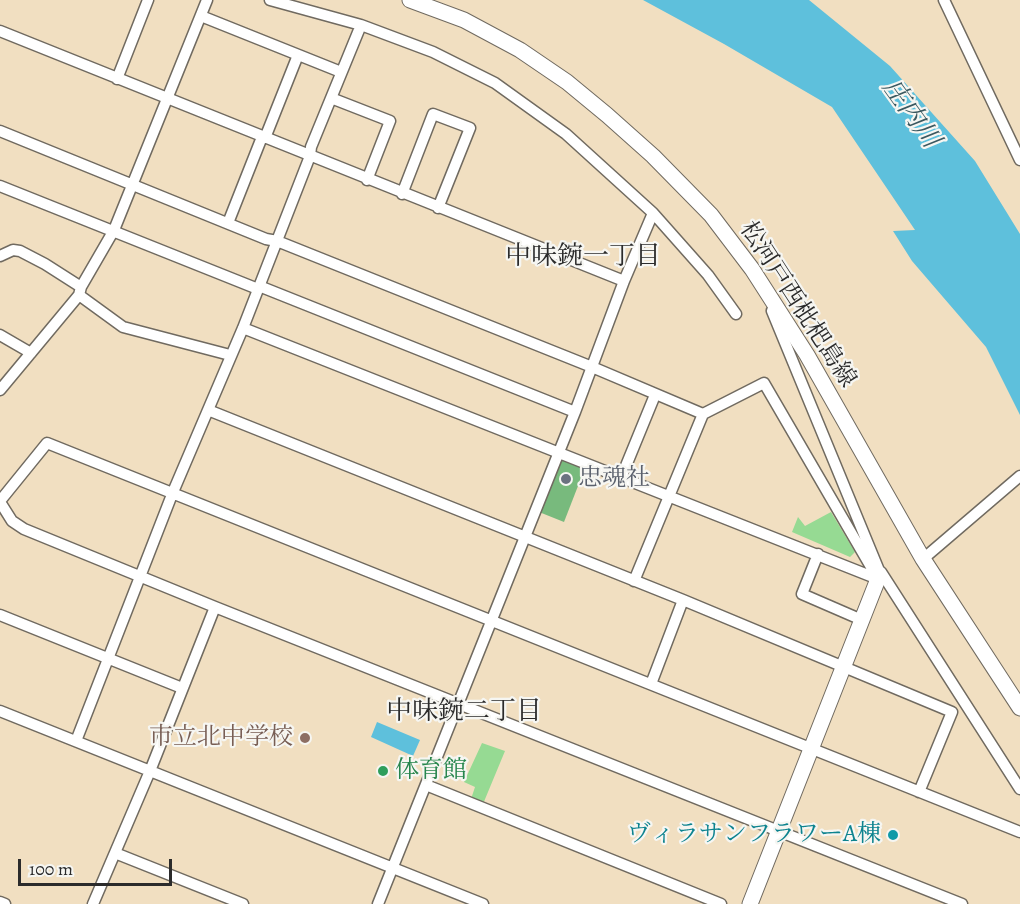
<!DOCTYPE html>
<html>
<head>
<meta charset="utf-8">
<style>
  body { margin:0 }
  #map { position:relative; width:1020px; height:904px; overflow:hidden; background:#f1dfc1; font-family:Alegreya,serif }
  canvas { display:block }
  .scale { position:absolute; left:18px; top:859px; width:154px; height:27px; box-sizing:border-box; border:3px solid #2b2b2b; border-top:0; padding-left:8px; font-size:18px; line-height:21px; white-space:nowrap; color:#2b2b2b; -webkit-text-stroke:4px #f6f6f2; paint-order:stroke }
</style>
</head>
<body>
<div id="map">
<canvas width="1020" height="904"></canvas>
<div class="scale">100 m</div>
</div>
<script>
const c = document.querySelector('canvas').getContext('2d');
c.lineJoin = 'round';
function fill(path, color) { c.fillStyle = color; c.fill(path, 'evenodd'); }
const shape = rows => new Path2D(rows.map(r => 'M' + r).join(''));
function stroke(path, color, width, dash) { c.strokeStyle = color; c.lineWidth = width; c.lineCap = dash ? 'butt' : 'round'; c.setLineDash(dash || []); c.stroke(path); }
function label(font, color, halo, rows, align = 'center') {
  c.font = font + ' Alegreya,"Noto Serif JP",serif'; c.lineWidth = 4.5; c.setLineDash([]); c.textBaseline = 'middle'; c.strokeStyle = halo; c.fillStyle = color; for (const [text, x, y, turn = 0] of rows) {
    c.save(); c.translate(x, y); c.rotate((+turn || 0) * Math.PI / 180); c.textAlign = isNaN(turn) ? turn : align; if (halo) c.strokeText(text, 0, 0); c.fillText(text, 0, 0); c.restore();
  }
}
const green = shape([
  [831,512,855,552,850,557,792,532,798,517,805,526],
  [482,743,505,751,483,804,471,799,475,787,464,782]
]);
const forest = shape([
  [564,460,585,468,564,522,539,512,559,461]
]);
const water = shape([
  [643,0,809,0,890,66,975,161,1020,234,1020,415,986,347,912,261,893,231,915,230,832,107,724,44],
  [377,722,420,740,413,756,371,737]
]);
const street = shape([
  [270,0,361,25,433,52,495,83,566,134,653,213,708,275,736,314],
  [944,0,1020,160],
  [201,16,341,72],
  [0,31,624,281],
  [117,79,148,0],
  [331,98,390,121,367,180],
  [0,131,266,239,277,241,592,367,703,414],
  [265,138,298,55],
  [0,186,258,289],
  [402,194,433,114,470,128,438,208],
  [228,223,262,137],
  [0,256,13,250,20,251,45,264,81,287],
  [259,286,575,412],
  [79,295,123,327,230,355],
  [775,309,772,311,880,573],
  [243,328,878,579],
  [0,335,31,353],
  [0,390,79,295,81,287,114,230,207,0],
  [208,410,683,600,952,712,919,792],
  [621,478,655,395],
  [0,501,47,443,1020,832],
  [0,502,12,521,24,529,215,607,962,904],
  [818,554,802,594,862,620],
  [923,559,1020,476],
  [881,572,1020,789],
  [634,581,703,414,764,383,878,579],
  [0,615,182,688],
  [651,684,683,600],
  [0,711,483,904],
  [76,741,173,492,243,328,310,156,311,147,361,25],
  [426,785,721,904],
  [115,853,243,904],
  [0,902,5,904],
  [93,904,150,771,215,607],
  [378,904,575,412,624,281,653,213]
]);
const secondary = shape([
  [410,0,464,20,520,50,567,82,607,115,653,156,711,215,752,269,777,308,807,355,923,559,1020,708],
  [750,904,878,579]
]);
const markers = [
  [566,479,6,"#6b7280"],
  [305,738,6,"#8d6e63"],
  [383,771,6,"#2e9e5b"],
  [893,835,6,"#0f9aa8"]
];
const streetNames = [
  ["松河戸西枇杷島線",797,305,57]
];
const worshipNames = [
  ["忠魂社",578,479]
];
const educationNames = [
  ["市立北中学校",293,738]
];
const leisureNames = [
  ["体育館",395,771]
];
const cultureNames = [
  ["ヴィラサンフラワーA棟",881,835]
];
const waterNames = [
  ["庄内川",910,114,54]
];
const neighbourhoodNames = [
  ["中味鋺一丁目",583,258],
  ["中味鋺二丁目",464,713]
];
fill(green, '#96da93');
fill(forest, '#78ba7d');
fill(water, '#5ec0dc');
stroke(street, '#706a60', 13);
stroke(secondary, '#706a60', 17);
stroke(street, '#fff', 10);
stroke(secondary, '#fff', 15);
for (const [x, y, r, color] of markers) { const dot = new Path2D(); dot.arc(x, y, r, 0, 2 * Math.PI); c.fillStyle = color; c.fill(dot); stroke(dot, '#f6f6f2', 2); }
label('24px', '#2b2b2b', '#f6f6f2', streetNames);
label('24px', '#5b616d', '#f6f6f2', worshipNames, 'left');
label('24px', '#785e54', '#f6f6f2', educationNames, 'right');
label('24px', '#27864d', '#f6f6f2', leisureNames, 'left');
label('24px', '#0d838f', '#f6f6f2', cultureNames, 'right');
label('italic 26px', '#3a5860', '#f6f6f2', waterNames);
label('26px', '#2b2b2b', '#f6f6f2', neighbourhoodNames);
</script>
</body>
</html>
